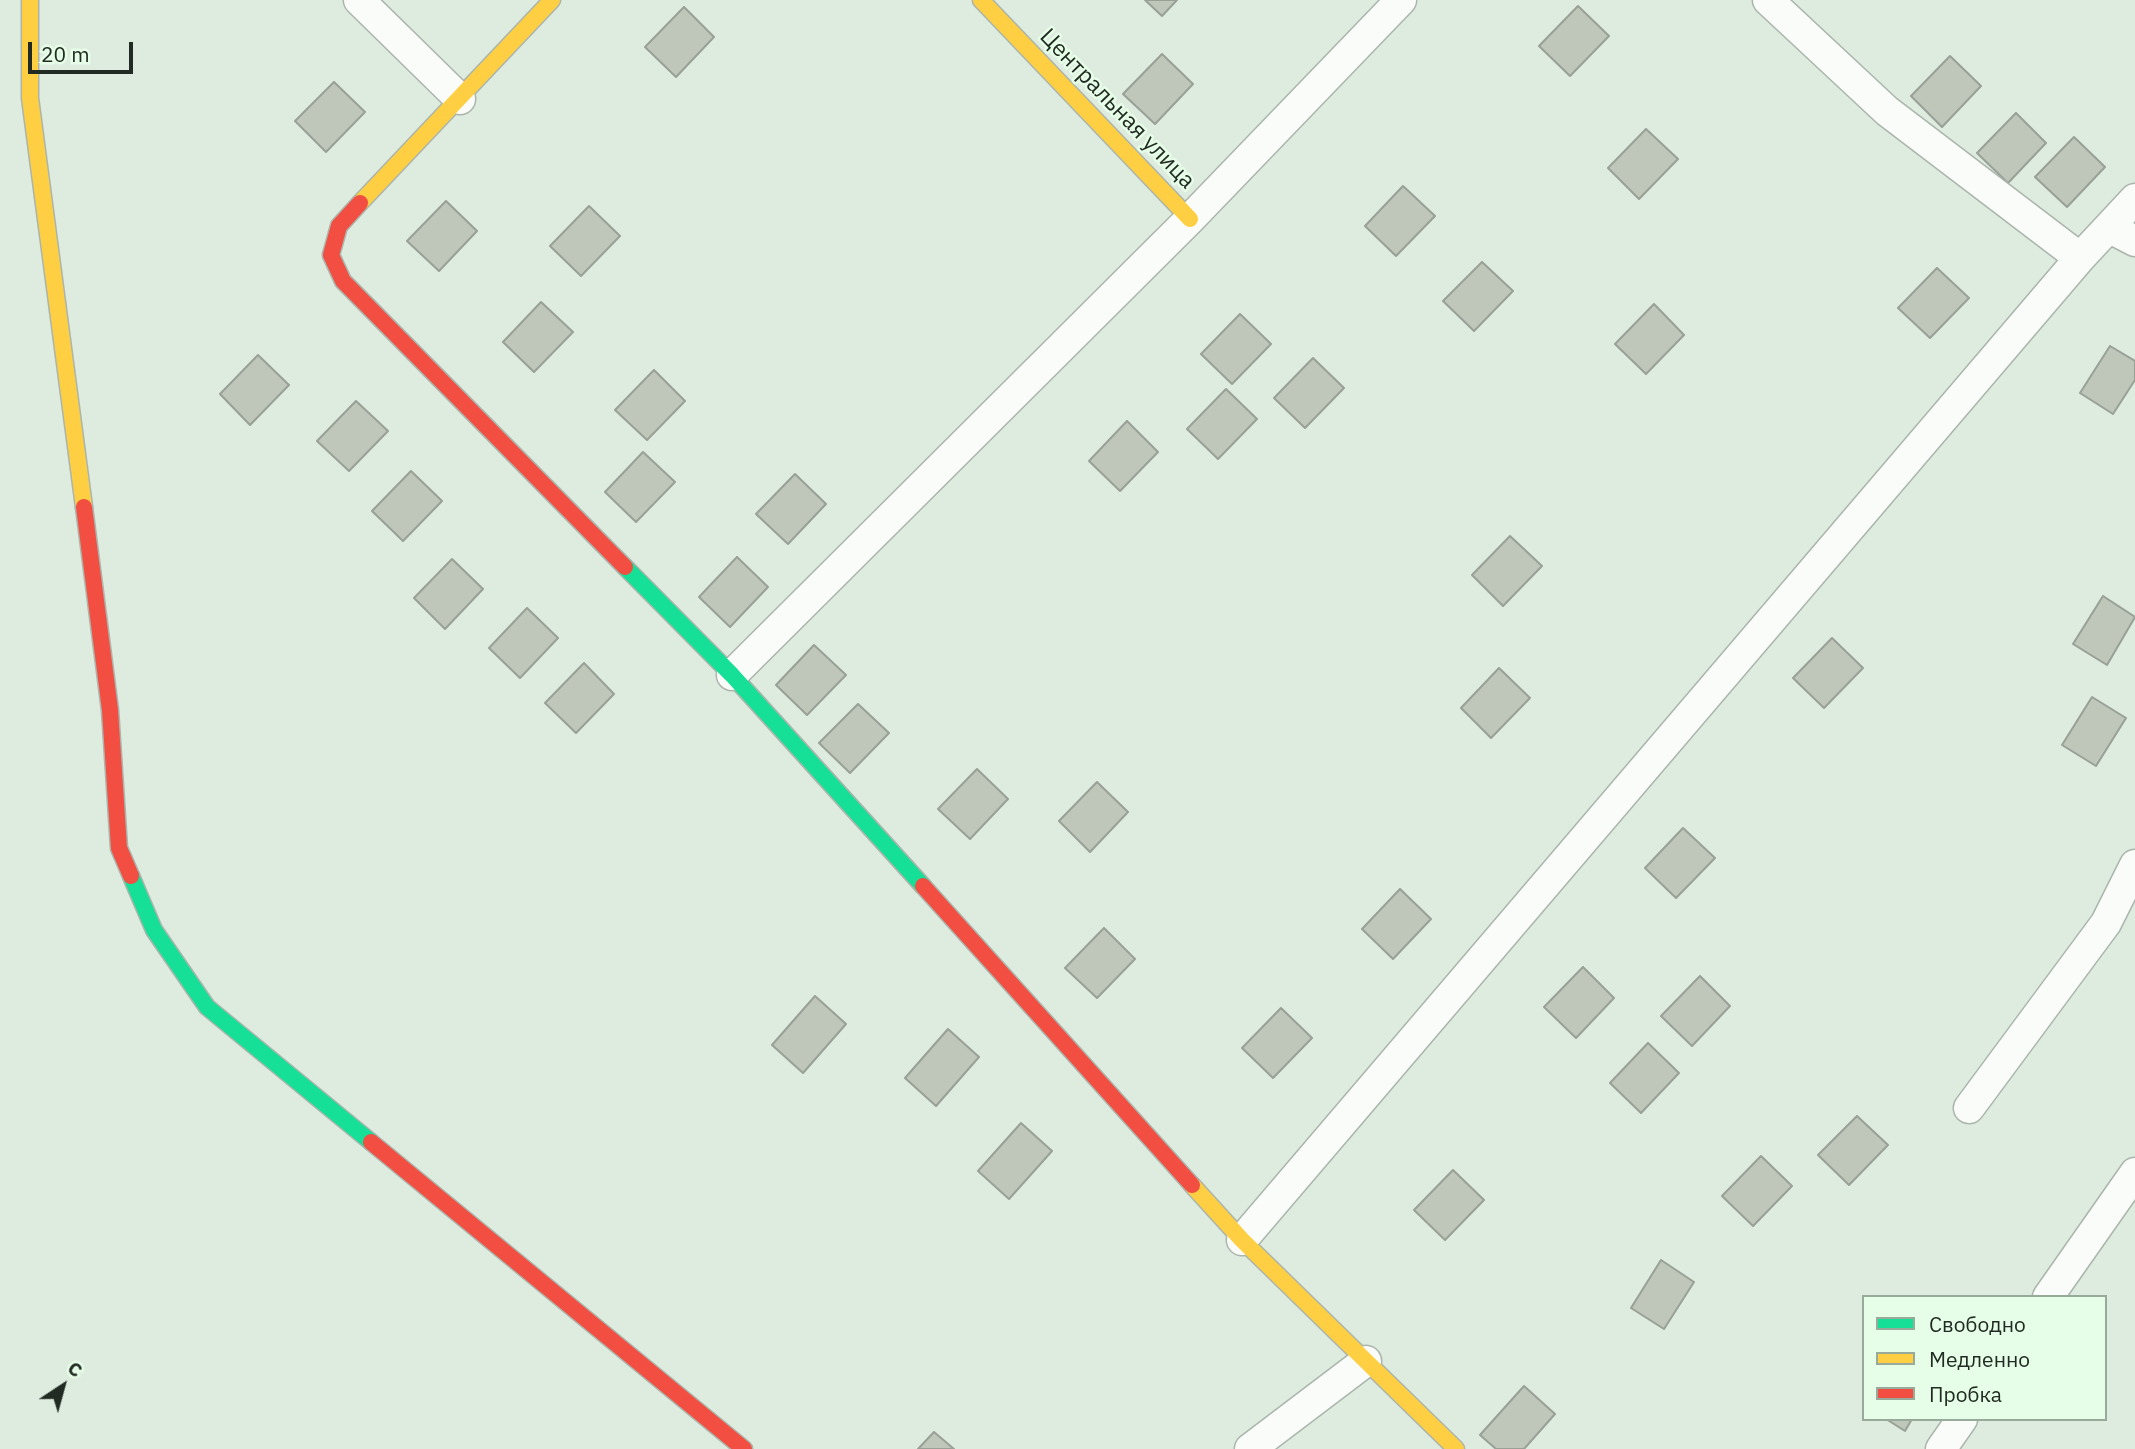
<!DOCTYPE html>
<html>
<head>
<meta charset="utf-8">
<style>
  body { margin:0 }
  #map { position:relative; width:2135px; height:1449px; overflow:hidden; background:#deebdf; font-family:"IBM Plex Sans",sans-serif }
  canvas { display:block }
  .legend { position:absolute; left:1862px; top:1295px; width:245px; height:126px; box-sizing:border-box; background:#e6fee7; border:2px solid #98aa99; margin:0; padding:9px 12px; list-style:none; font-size:21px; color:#222b23 }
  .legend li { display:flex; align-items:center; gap:14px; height:35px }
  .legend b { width:35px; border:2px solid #98aa99 }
  .north { position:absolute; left:28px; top:1351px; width:70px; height:70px; -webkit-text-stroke:5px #e6fee7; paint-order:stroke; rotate:36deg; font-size:19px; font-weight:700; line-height:28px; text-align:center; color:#222b23 }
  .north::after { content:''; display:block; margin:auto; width:24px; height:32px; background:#222b23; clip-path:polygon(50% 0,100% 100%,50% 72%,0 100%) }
  .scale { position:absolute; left:28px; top:42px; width:105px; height:32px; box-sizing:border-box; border:4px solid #222b23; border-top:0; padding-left:9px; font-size:21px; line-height:24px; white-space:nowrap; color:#222b23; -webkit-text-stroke:5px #e6fee7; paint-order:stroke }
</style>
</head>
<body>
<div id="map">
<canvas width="2135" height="1449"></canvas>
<ul class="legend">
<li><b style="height:9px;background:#16e098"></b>Свободно</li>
<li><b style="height:9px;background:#ffcf43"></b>Медленно</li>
<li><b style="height:9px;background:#f24e42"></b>Пробка</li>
</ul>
<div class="north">С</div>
<div class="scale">20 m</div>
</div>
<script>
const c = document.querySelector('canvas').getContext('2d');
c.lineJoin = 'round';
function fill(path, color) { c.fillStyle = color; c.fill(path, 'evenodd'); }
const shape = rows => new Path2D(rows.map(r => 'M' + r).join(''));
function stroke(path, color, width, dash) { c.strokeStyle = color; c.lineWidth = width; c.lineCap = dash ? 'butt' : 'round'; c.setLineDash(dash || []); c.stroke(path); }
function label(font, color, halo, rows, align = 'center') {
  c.font = font + ' "IBM Plex Sans",sans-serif'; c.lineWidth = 5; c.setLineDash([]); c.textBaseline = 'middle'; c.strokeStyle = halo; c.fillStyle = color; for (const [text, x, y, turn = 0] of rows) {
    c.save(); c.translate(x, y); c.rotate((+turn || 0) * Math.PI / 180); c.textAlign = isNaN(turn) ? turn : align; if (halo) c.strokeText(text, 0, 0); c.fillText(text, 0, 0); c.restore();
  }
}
const building = shape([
  [1145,0,1177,0,1162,16,1145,0],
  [1578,6,1609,36,1570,76,1539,46,1578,6],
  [684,7,714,37,676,77,645,47,684,7],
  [1162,54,1193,84,1155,124,1123,94,1162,54],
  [1950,56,1981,86,1942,127,1911,96,1950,56],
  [334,82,365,112,326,152,295,121,334,82],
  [2016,113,2046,143,2008,183,1977,153,2016,113],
  [1646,129,1678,159,1639,199,1608,168,1646,129],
  [2074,137,2105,167,2067,207,2035,177,2074,137],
  [1403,186,1435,216,1396,256,1365,226,1403,186],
  [446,201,477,231,439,271,407,241,446,201],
  [589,206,620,236,581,276,550,246,589,206],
  [1482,262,1513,291,1474,331,1443,301,1482,262],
  [1937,268,1969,298,1930,338,1898,308,1937,268],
  [541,302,573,332,534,372,503,342,541,302],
  [1654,304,1684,335,1646,374,1615,344,1654,304],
  [1240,314,1271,344,1232,384,1201,354,1240,314],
  [2110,346,2135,361,2135,380,2113,414,2080,393,2110,346],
  [258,355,289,385,250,425,220,394,258,355],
  [1313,358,1344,388,1305,428,1274,398,1313,358],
  [654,370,685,401,647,440,615,410,654,370],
  [1226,389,1257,419,1218,459,1187,429,1226,389],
  [356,401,388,431,349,471,317,441,356,401],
  [1127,421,1158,452,1120,491,1089,461,1127,421],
  [643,452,675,482,636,522,605,492,643,452],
  [411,471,442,501,403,541,372,511,411,471],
  [795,474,826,504,788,544,756,514,795,474],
  [1510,536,1542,566,1503,606,1472,575,1510,536],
  [737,557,768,587,730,627,699,597,737,557],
  [452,559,483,589,445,629,414,598,452,559],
  [2103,596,2135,617,2107,665,2073,644,2103,596],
  [527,608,558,638,520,678,489,648,527,608],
  [1832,638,1863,668,1824,708,1793,678,1832,638],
  [814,645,846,675,807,715,776,685,814,645],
  [584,663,614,694,576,733,545,703,584,663],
  [1499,668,1530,698,1491,738,1461,708,1499,668],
  [2092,697,2126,718,2096,766,2062,745,2092,697],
  [858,704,889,733,850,773,819,743,858,704],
  [977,769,1008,799,970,839,938,809,977,769],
  [1097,782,1128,812,1090,852,1059,821,1097,782],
  [1683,828,1715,858,1676,898,1645,868,1683,828],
  [1400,889,1431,919,1393,959,1362,929,1400,889],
  [1104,928,1135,959,1097,998,1065,968,1104,928],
  [1583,967,1614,998,1576,1038,1544,1007,1583,967],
  [1700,976,1730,1006,1692,1046,1661,1016,1700,976],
  [815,996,846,1024,803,1073,772,1045,815,996],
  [1281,1008,1312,1038,1273,1078,1242,1048,1281,1008],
  [948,1029,979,1057,936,1106,905,1078,948,1029],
  [1648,1043,1679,1073,1641,1113,1610,1083,1648,1043],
  [1857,1116,1888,1145,1849,1185,1818,1155,1857,1116],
  [1021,1123,1052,1151,1009,1199,978,1171,1021,1123],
  [1761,1156,1792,1186,1753,1226,1722,1196,1761,1156],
  [1453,1170,1484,1200,1445,1240,1414,1210,1453,1170],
  [1661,1260,1694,1282,1664,1329,1631,1308,1661,1260],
  [1524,1386,1555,1414,1524,1449,1496,1449,1480,1435,1524,1386],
  [1886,1419,1912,1419,1905,1431,1886,1419],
  [934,1432,954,1449,918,1449,934,1432]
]);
const street = shape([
  [359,0,460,99],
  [1768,0,1887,111,2080,258],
  [2110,228,2135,241],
  [732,675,1190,219,1401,0],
  [1969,1108,2106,923,2135,865],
  [1242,1240,2080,258,2135,199],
  [2048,1297,2135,1173],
  [1250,1449,1366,1361],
  [1941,1449,1962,1419]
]);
const fast = shape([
  [625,567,732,675,923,886],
  [131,876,154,930,207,1007,371,1142]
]);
const slow = shape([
  [30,0,30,98,84,507],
  [981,0,1190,219],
  [360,203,552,0],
  [1192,1185,1242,1240,1456,1449]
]);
const jam = shape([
  [360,203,339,226,331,255,343,281,625,567],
  [84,507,110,710,119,848,131,876],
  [923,886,1192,1185],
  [371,1142,744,1449]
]);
const streetNames = [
  ["Центральная улица",1117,109,46]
];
fill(building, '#bfc7ba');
stroke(building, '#99a096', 2);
stroke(street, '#abb5ac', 33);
stroke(fast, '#abb5ac', 19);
stroke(slow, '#abb5ac', 19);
stroke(jam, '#abb5ac', 19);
stroke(street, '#fafcfa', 30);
stroke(fast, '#16e098', 16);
stroke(slow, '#ffcf43', 16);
stroke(jam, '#f24e42', 16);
label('23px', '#222b23', '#e6fee7', streetNames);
</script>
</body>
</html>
